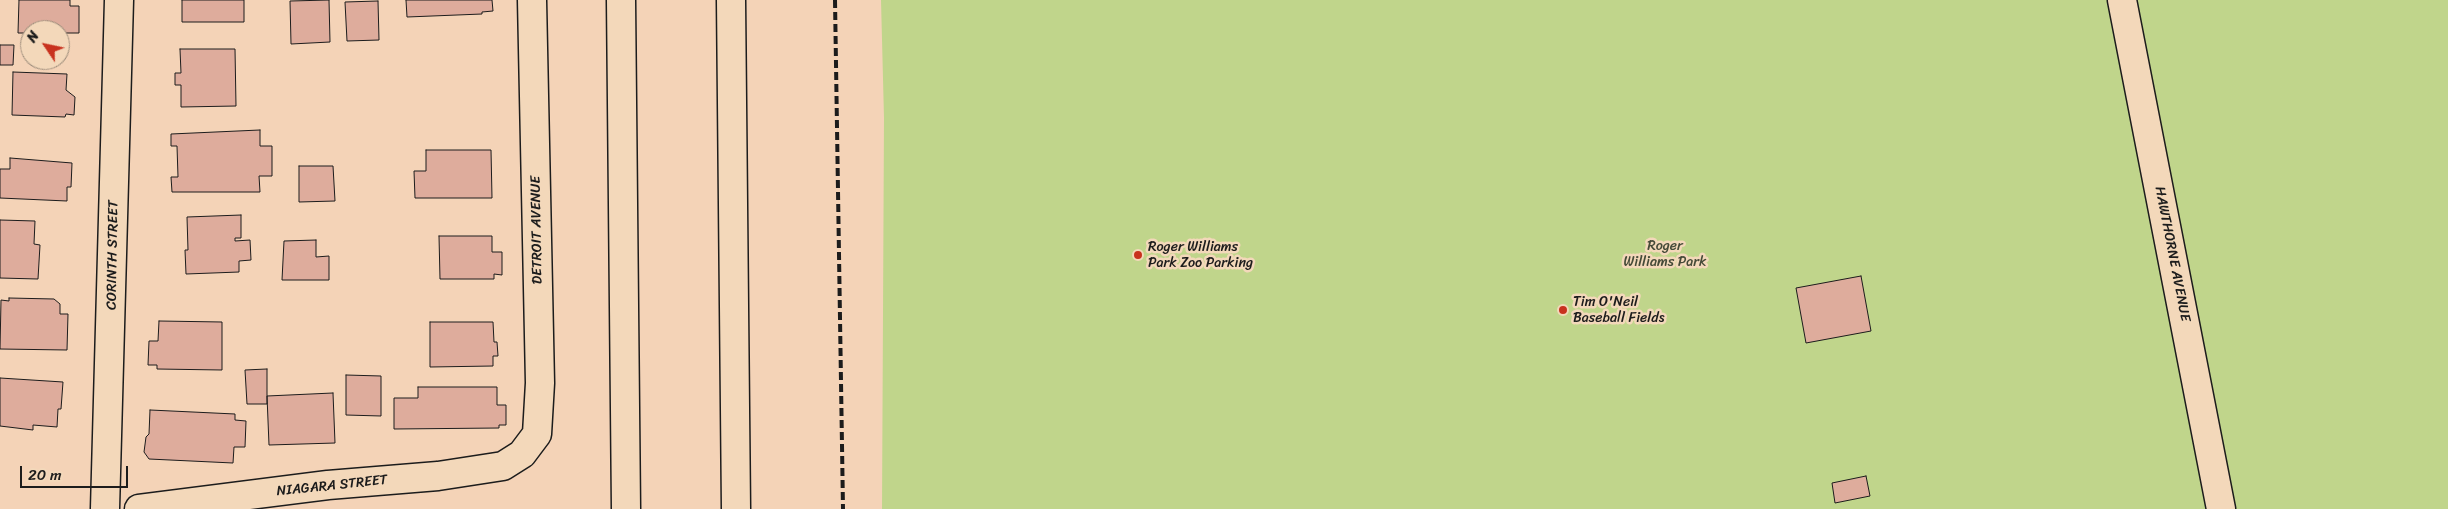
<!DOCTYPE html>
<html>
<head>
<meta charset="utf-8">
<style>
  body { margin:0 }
  #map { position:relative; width:2448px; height:509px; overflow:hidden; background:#f4d3b7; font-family:Sriracha,sans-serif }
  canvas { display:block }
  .north { position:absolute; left:20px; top:20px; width:50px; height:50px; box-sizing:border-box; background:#f3d8ba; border:1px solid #9d8d7b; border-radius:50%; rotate:304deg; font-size:14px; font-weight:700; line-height:20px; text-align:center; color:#1c1c1c }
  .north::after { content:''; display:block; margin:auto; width:18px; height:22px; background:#c8321e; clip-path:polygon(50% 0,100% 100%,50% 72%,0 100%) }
  .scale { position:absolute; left:20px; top:466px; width:108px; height:22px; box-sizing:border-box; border:2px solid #1c1c1c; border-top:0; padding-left:6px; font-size:15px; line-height:18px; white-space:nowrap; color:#1c1c1c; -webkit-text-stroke:4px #f3d8ba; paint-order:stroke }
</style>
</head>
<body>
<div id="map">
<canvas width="2448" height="509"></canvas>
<div class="north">N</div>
<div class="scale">20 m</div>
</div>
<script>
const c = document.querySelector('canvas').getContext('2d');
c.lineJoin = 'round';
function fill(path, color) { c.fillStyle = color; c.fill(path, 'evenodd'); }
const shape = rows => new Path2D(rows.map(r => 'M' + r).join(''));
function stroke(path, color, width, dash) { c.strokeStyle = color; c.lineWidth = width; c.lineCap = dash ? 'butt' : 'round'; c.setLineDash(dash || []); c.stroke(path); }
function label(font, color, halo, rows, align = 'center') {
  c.font = font + ' Sriracha,sans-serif'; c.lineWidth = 5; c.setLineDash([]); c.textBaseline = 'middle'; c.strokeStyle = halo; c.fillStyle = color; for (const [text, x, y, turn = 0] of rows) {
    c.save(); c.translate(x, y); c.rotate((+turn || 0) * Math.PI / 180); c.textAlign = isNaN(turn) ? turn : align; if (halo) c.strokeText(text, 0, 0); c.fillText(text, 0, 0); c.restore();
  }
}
const green = shape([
  [881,0,2448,0,2448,509,882,509,884,118]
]);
const building = shape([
  [19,0,70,0,70,6,79,6,79,33,60,33,60,30,30,30,30,33,18,33,19,0],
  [182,0,244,0,244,22,182,22,182,0],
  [329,0,330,42,291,44,290,1,329,0],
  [406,0,492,0,493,11,482,12,482,14,407,17,406,0],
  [378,1,379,40,347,41,345,2,378,1],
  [0,45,14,45,13,65,0,65,0,45],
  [180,49,235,49,236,106,181,107,181,85,175,85,175,73,181,73,180,49],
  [13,72,67,74,66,90,75,97,74,115,66,114,65,117,12,115,13,72],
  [260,130,260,146,272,146,272,176,259,176,260,192,172,192,171,177,178,177,177,146,171,146,171,134,260,130],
  [426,150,491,150,492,198,415,198,414,171,426,171,426,150],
  [10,158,72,163,71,187,67,187,67,201,0,198,0,169,10,169,10,158],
  [299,166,333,166,335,201,299,202,299,166],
  [241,215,241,238,235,238,235,241,250,240,251,260,239,261,239,272,186,274,185,250,188,250,187,217,241,215],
  [0,220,35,221,34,244,40,245,38,279,0,278,0,220],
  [439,236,492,236,492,252,502,252,502,275,494,274,494,279,440,279,439,236],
  [316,240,316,257,329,256,329,280,282,280,284,241,316,240],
  [1861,276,1871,331,1806,343,1796,288,1861,276],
  [9,298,54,299,60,304,60,314,68,314,67,350,0,349,1,300,9,301,9,298],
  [159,321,222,322,222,370,157,369,157,365,148,365,149,341,158,341,159,321],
  [430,322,493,322,494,342,497,342,498,356,493,356,493,366,430,367,430,322],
  [267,369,267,404,247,404,245,370,267,369],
  [346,375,381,376,381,416,346,415,346,375],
  [0,378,63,382,61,409,58,409,57,427,33,425,33,430,0,426,0,378],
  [418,387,497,387,497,405,506,405,506,425,499,425,499,428,394,429,394,398,418,398,418,387],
  [333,393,335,443,269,445,267,396,333,393],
  [150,410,235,414,235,420,246,421,245,447,234,447,233,463,149,459,144,452,146,437,149,434,150,410],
  [1866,476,1870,496,1835,503,1832,483,1866,476]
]);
const minor = shape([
  [2122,0,2221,509],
  [105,509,119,0],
  [139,509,328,485,438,476,503,466,522,454,537,434,540,383,532,0]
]);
const highway = shape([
  [621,0,626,509],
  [731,0,736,509]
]);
const rail = shape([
  [835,0,843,509]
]);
const markers = [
  [1138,255,5,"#c8321e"],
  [1563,310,5,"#c8321e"]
];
const streetNames = [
  ["DETROIT AVENUE",537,230,-91],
  ["HAWTHORNE AVENUE",2172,254,79],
  ["CORINTH STREET",113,255,-89],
  ["NIAGARA STREET",332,486,-6]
];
const parkNames = [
  ["Roger",1665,246],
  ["Williams Park",1665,262]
];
const poiNames = [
  ["Roger Williams",1148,247],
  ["Park Zoo Parking",1148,263],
  ["Tim O'Neil",1573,302],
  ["Baseball Fields",1573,318]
];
fill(green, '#c0d58b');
fill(building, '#deac9c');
stroke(building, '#1c1c1c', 1);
stroke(minor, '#1c1c1c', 31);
stroke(highway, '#1c1c1c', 31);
stroke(minor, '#f3d8ba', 28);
stroke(highway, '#f3d8ba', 28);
stroke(rail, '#1c1c1c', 4, [8, 4]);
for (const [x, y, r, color] of markers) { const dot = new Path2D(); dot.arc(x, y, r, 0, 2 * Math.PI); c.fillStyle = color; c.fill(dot); stroke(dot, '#f3d8ba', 2); }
label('14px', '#1c1c1c', '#f3d8ba', streetNames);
label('14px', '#454a38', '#f3d8ba', parkNames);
label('14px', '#1c1c1c', '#f3d8ba', poiNames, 'left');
</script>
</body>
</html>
